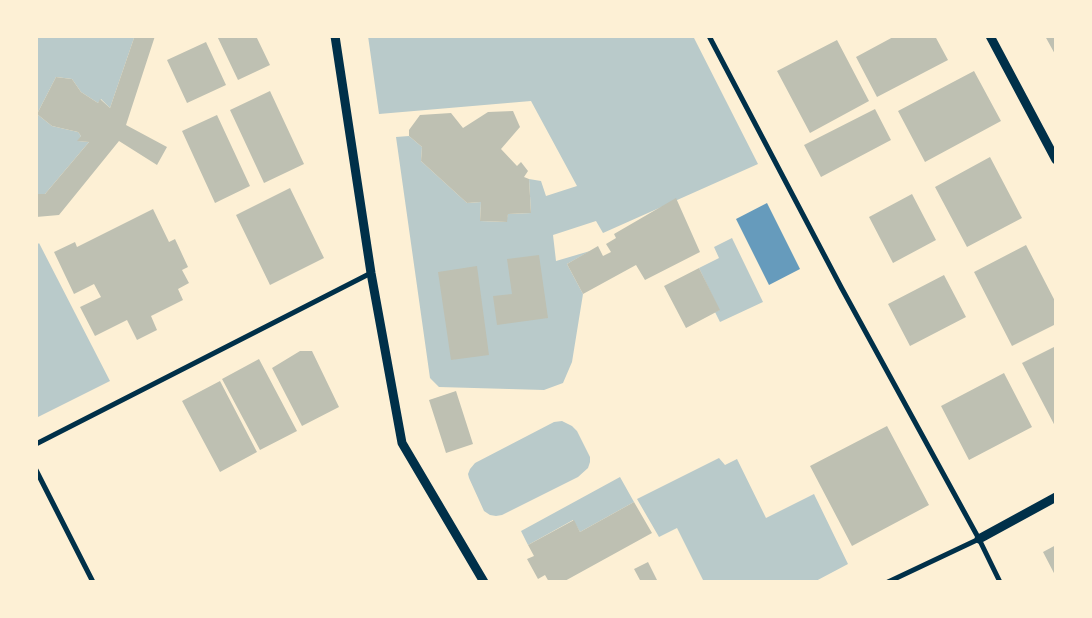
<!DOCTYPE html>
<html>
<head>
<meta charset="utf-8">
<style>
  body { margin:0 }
  #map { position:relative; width:1092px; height:618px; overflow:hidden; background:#fdf0d5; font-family:Merriweather,serif }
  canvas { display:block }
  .frame { position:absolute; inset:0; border:38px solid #fdf0d5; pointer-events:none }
</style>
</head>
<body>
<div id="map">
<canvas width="1092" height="618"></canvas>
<div class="frame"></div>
</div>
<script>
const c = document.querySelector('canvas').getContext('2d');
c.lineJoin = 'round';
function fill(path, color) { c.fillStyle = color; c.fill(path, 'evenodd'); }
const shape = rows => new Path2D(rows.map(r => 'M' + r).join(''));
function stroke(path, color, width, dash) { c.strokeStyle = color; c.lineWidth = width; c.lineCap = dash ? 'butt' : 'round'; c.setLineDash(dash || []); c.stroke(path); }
const green = shape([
  [36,36,133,36,134,38,110,108,101,99,98,103,81,92,72,79,56,77,37,114,52,126,78,132,81,136,78,141,89,142,45,194,36,194],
  [368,36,693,36,758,164,603,233,596,221,553,235,556,261,590,251,567,264,583,294,572,362,563,383,544,390,439,387,430,378,396,137,409,136,422,147,421,161,467,203,481,202,480,221,506,222,508,214,531,213,529,179,541,181,546,196,577,186,531,101,379,114],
  [732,238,763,302,720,322,715,312,719,310,699,268,719,258,714,247],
  [39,243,110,381,36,418,36,246],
  [562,421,572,426,577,431,590,457,590,462,588,468,578,477,502,515,496,516,490,515,484,511,469,478,468,474,470,469,475,463,554,422],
  [719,458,725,465,737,459,766,518,814,494,848,564,814,582,704,582,677,528,659,537,637,499],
  [620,477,634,502,580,532,573,520,528,545,521,531]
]);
const water = shape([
  [767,203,800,269,769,285,736,219]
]);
const building = shape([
  [133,36,155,36,126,125,167,147,157,165,119,141,59,215,36,217,36,194,45,194,89,142,77,141,81,136,78,132,52,126,37,114,56,77,72,79,81,92,98,103,100,99,110,108,134,38],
  [217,36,256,36,270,65,238,80],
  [895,36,935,36,948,60,877,97,856,57],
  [1045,36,1056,36,1056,56],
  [837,40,869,101,810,133,777,71],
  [206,42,226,85,187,103,167,60],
  [974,71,1001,121,925,162,898,111],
  [270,91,304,164,264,183,230,110],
  [875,109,891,140,821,177,804,145],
  [513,111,520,127,501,149,517,166,521,162,528,171,524,177,529,179,531,213,508,214,507,222,480,221,481,202,467,203,421,161,422,147,409,136,409,130,420,115,451,113,463,128,488,112],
  [217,115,250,186,215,203,182,131],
  [990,157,1022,218,967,247,935,187],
  [290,188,324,258,270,285,236,215],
  [912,194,936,240,893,263,869,217],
  [676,198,700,252,645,280,636,265,583,294,567,264,598,246,603,256,611,252,606,244,616,238,614,234],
  [153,209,169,242,175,239,188,267,182,270,189,283,178,289,183,300,151,316,157,330,137,340,127,320,95,336,80,307,101,297,94,284,74,294,54,252,75,242,77,247],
  [1026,245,1056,303,1056,324,1012,346,974,272],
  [539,255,548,318,497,325,493,296,512,294,507,259],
  [477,266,489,355,451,360,438,272],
  [699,268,720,310,686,328,664,286],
  [944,275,966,317,910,346,888,304],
  [1056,346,1056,428,1022,363],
  [300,351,312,351,339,407,302,426,272,368],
  [259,359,297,431,260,450,222,379],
  [1004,373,1032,427,969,460,941,406],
  [220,381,257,452,220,472,182,401],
  [456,391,473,444,446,453,429,400],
  [887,426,929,505,852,546,810,466],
  [634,502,652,533,563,582,549,582,545,575,538,579,527,559,534,556,528,545,574,520,580,532],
  [1056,545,1056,577,1043,552],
  [648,562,658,582,641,582,634,569]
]);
const minor = shape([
  [709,36,841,287,979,539,1000,582],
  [36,444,371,273],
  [36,470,93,582],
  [888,582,979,539]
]);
const tertiary = shape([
  [335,36,371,273,402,443,484,582],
  [990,36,1056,160],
  [979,539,1056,497]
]);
fill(green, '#b9caca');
fill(water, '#669bbc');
fill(building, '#bec0b2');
stroke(minor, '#003049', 5);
stroke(tertiary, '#003049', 9);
</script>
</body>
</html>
